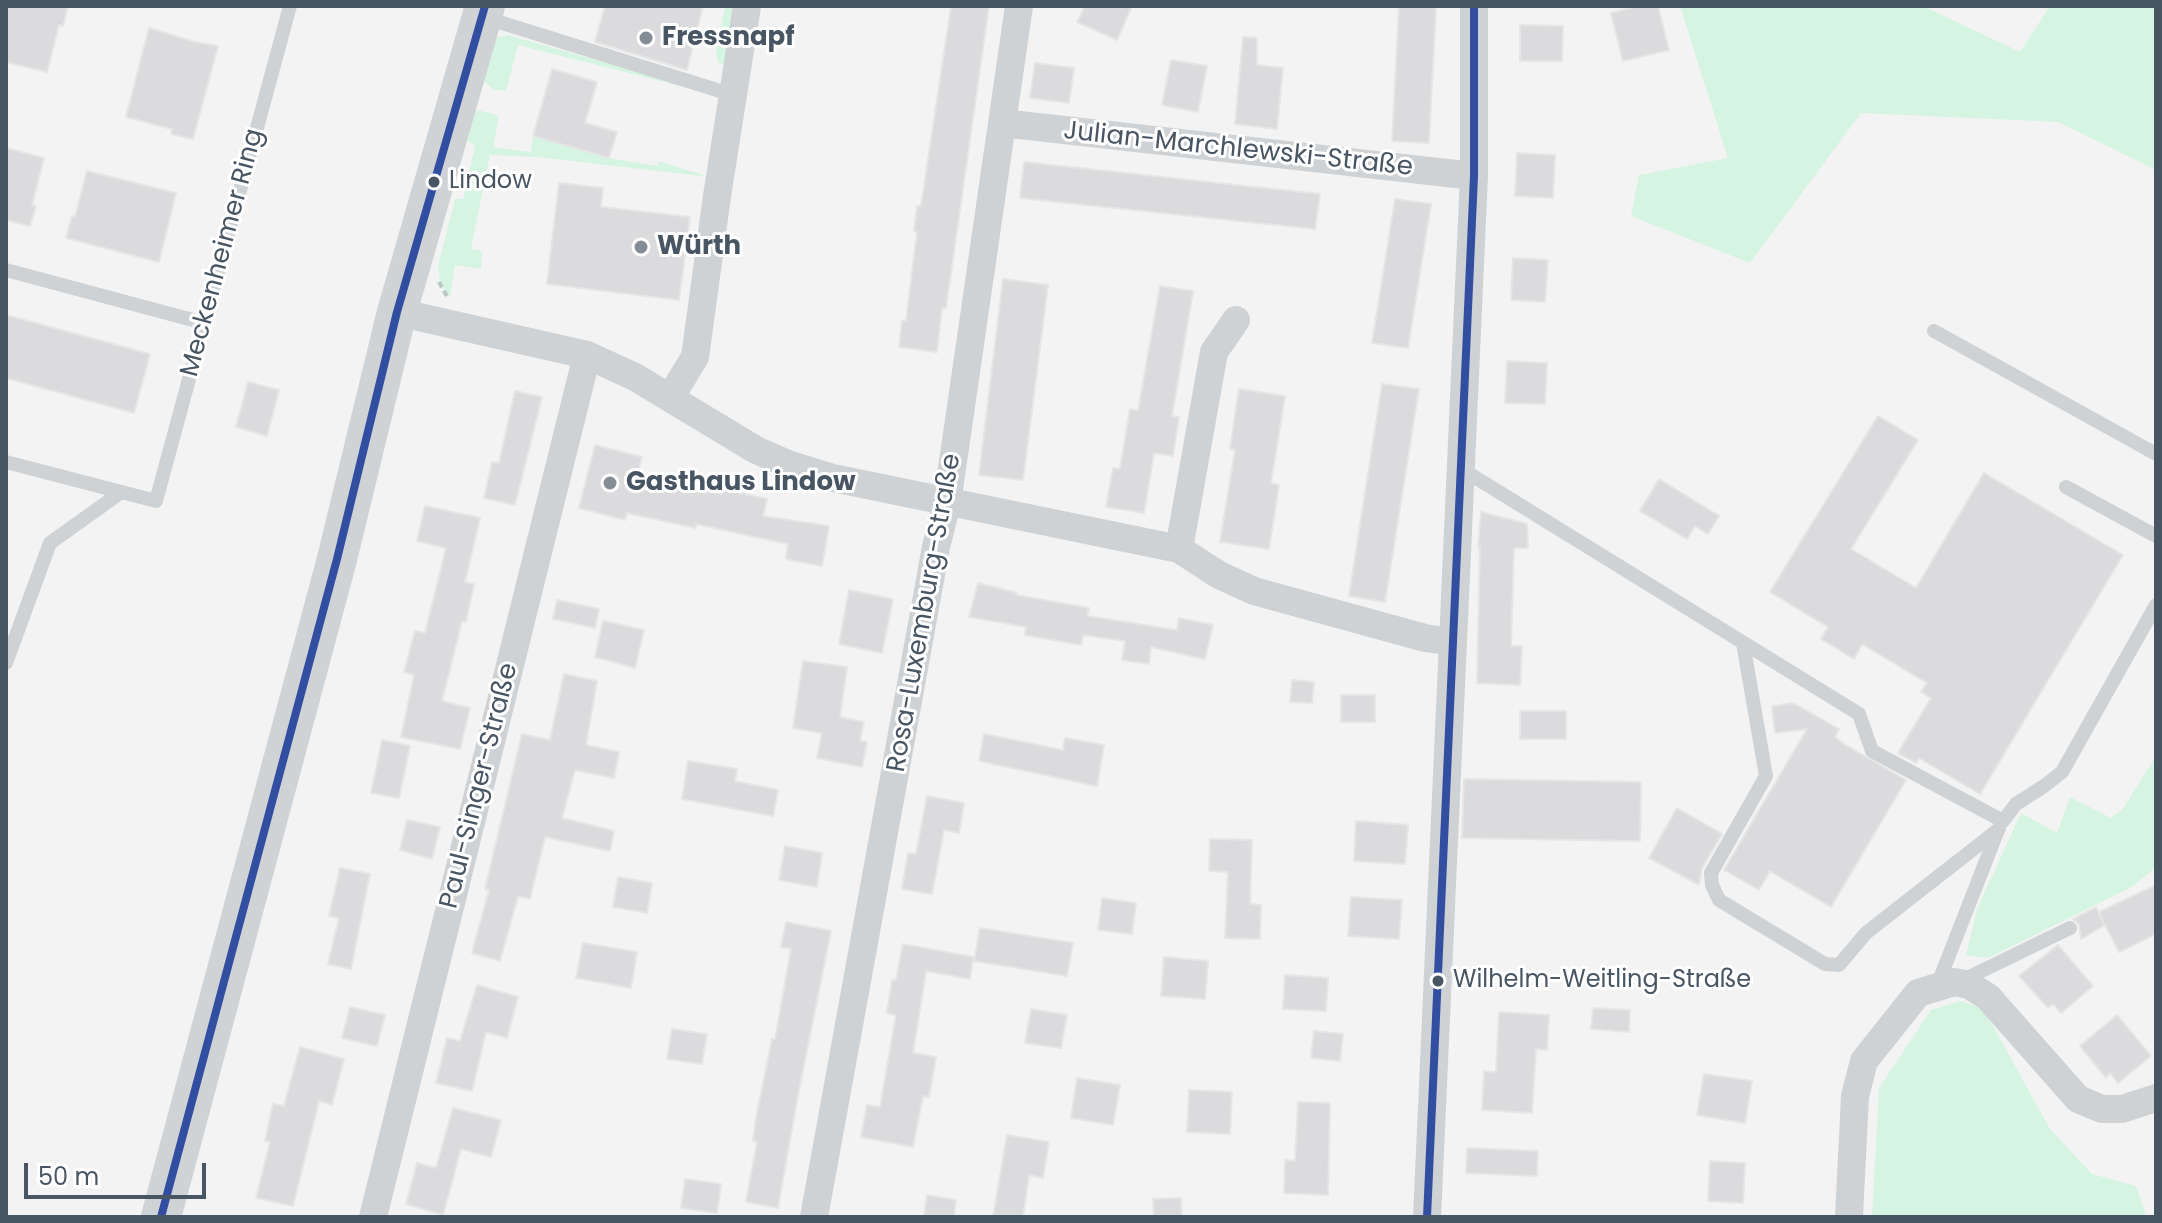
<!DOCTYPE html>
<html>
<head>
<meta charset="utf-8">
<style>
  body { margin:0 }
  #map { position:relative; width:2162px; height:1223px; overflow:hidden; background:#f4f3f3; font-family:Poppins,sans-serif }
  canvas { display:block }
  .frame { position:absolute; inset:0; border:8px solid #485562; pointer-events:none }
  .scale { position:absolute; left:24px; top:1163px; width:182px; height:36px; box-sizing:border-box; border:4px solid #485562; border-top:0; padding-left:10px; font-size:24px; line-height:28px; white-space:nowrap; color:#485562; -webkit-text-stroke:6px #fff; paint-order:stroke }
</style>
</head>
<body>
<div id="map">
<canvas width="2162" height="1223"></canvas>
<div class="frame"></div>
<div class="scale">50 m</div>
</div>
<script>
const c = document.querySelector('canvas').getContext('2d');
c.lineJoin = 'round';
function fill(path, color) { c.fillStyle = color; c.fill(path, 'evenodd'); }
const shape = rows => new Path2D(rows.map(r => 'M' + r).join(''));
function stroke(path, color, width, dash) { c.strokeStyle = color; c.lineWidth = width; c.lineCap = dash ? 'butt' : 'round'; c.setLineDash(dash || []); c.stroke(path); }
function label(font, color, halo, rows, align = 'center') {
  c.font = font + ' Poppins,sans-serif'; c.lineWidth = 6; c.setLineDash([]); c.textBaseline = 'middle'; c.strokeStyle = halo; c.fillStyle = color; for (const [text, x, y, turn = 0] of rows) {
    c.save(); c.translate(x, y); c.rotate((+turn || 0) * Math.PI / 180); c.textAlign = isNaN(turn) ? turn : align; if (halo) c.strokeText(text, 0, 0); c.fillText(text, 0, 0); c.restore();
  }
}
const green = shape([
  [725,6,736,6,727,66,718,62,716,53],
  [1680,6,1923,6,2020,52,2050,6,2156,6,2156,170,2058,122,1861,113,1750,263,1631,216,1639,175,1728,158],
  [508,35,681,84,680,86,518,45,506,91,493,89,484,81,489,46,498,37],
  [478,110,499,116,493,147,531,152,533,136,609,158,658,166,659,161,709,177,537,157,490,155,471,249,482,251,481,269,455,265,450,297,440,283,438,266,455,199,463,199,475,146,465,139,471,115],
  [2156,756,2156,867,2132,887,1988,958,1966,955,1977,909,2021,813,2057,833,2070,797,2111,818,2122,810],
  [1960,1001,1980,1007,1992,1024,2050,1129,2092,1174,2136,1186,2147,1217,1872,1217,1879,1088,1931,1010]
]);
const building = shape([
  [6,6,68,6,63,26,59,25,47,72,6,62,6,6],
  [605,6,703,6,687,70,595,42,605,6],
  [951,6,989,6,946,308,942,308,937,352,899,347,902,321,906,321,917,232,914,231,917,206,921,206,951,6],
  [1085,6,1132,6,1117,40,1077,22,1085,6],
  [1399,6,1436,6,1429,143,1392,141,1399,6],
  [1639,6,1658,6,1669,50,1623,61,1611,13,1639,6],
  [1520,25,1563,26,1562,61,1520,61,1520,25],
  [149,28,195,42,218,46,193,139,171,134,172,129,126,117,149,28],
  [1243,37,1257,38,1257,65,1283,68,1277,129,1235,124,1243,37],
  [1171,60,1207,66,1198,112,1162,105,1171,60],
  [1035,63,1074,68,1069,103,1030,98,1035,63],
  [552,69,597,82,585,123,617,132,609,158,533,136,552,69],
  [6,148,44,158,32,205,36,206,30,226,6,220,6,148],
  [1517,153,1555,155,1553,198,1515,196,1517,153],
  [1024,162,1320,194,1315,229,1020,198,1024,162],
  [87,171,176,193,159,262,66,238,72,216,75,217,87,171],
  [559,183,603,188,601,207,690,217,679,300,547,284,559,183],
  [1395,199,1431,204,1408,348,1372,343,1395,199],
  [1513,258,1548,260,1545,302,1511,300,1513,258],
  [1003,279,1048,285,1023,480,979,475,1003,279],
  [1160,286,1193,291,1172,416,1179,417,1173,456,1154,453,1144,513,1106,507,1113,468,1120,469,1130,409,1138,411,1160,286],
  [6,315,150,354,134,413,6,378,6,315],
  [1507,361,1547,363,1545,404,1505,403,1507,361],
  [248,382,279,390,267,436,236,427,248,382],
  [1382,384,1419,389,1385,602,1349,596,1382,384],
  [1239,389,1285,396,1271,483,1279,485,1269,549,1220,542,1235,450,1230,449,1239,389],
  [515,391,542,397,515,505,484,498,492,462,499,463,515,391],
  [1878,416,1918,440,1851,549,1916,588,1984,473,2123,555,1980,794,1919,758,1916,763,1898,753,1931,698,1921,692,1927,683,1862,644,1854,659,1821,639,1828,627,1770,592,1878,416],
  [595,445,642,457,637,476,722,494,723,489,767,499,763,516,829,526,822,566,786,559,788,544,696,524,696,528,627,513,625,520,579,508,595,445],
  [1659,479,1719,516,1708,534,1695,526,1687,539,1640,511,1659,479],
  [425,506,480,518,465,582,474,584,466,622,462,621,442,701,470,708,460,749,401,737,414,675,404,672,415,631,425,633,446,548,417,541,425,506],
  [1481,512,1527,524,1528,548,1514,548,1511,646,1522,646,1520,685,1477,683,1480,547,1478,547,1481,512],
  [978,583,1017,593,1016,595,1089,608,1087,616,1177,630,1179,618,1213,625,1205,659,1151,647,1149,664,1122,660,1125,641,1083,635,1081,645,1025,635,1026,627,969,617,978,583],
  [849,590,893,599,882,653,839,644,849,590],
  [557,600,599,609,595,628,553,619,557,600],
  [603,621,644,630,635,668,595,657,603,621],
  [803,661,847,667,840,717,864,722,860,741,867,742,862,767,817,758,822,733,793,728,803,661],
  [564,674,597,681,586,745,619,752,614,778,575,770,562,818,614,831,610,851,545,837,530,899,518,896,500,961,472,953,489,890,485,889,522,734,550,740,564,674],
  [1292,680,1314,682,1312,703,1290,702,1292,680],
  [1341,695,1375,695,1375,722,1341,722,1341,695],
  [1793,703,1839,729,1835,737,1844,744,1906,780,1831,907,1770,871,1759,890,1724,870,1807,729,1775,733,1772,706,1793,703],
  [1520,711,1566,711,1566,739,1520,739,1520,711],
  [984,734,1063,750,1065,738,1104,745,1097,786,979,761,984,734],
  [382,740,410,746,399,798,371,793,382,740],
  [688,761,737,769,735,781,778,790,773,816,682,799,688,761],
  [1464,779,1641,782,1640,841,1462,838,1464,779],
  [927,796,964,803,959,833,944,830,932,894,902,889,908,853,916,854,927,796],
  [1677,808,1722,834,1702,868,1699,885,1649,858,1677,808],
  [407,820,440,827,432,859,400,850,407,820],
  [1356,821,1408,825,1405,864,1354,861,1356,821],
  [1210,839,1252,840,1250,904,1261,905,1260,939,1225,938,1228,872,1209,871,1210,839],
  [785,846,822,853,817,887,779,880,785,846],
  [340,868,370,874,351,969,328,964,339,918,329,916,340,868],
  [618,877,652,883,647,913,613,907,618,877],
  [2156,885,2156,934,2119,952,2105,925,2081,939,2079,924,2073,919,2096,907,2104,924,2099,912,2156,885],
  [1351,897,1402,900,1399,939,1348,936,1351,897],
  [1102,898,1136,903,1132,934,1098,930,1102,898],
  [786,922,831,931,798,1095,778,1208,746,1202,757,1142,753,1141,756,1118,772,1039,775,1039,791,949,781,947,786,922],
  [980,928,1073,943,1067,976,974,961,980,928],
  [583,943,637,952,631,988,576,978,583,943],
  [903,944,973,957,970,979,926,971,913,1053,936,1057,929,1097,923,1096,913,1147,861,1137,867,1105,880,1107,896,1015,887,1013,892,980,896,980,903,944],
  [2058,945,2093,986,2061,1013,2053,1004,2048,1008,2019,976,2058,945],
  [1164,957,1208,961,1205,999,1161,996,1164,957],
  [1285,975,1328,978,1326,1011,1283,1009,1285,975],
  [477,985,518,997,507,1038,486,1032,472,1091,436,1083,447,1038,460,1041,477,985],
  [350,1007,385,1015,377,1046,342,1038,350,1007],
  [1593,1008,1630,1010,1629,1032,1591,1029,1593,1008],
  [1031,1009,1067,1015,1061,1048,1025,1043,1031,1009],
  [1499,1012,1549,1015,1547,1050,1536,1049,1532,1113,1482,1110,1484,1071,1496,1072,1499,1012],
  [2117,1015,2151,1056,2118,1083,2110,1073,2106,1078,2080,1046,2117,1015],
  [672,1029,707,1034,702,1064,667,1059,672,1029],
  [1314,1031,1343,1034,1340,1061,1311,1058,1314,1031],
  [300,1047,344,1059,332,1105,319,1101,293,1206,256,1198,270,1142,265,1141,273,1104,284,1106,300,1047],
  [1704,1074,1752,1081,1745,1123,1697,1115,1704,1074],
  [1077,1078,1120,1085,1113,1125,1071,1118,1077,1078],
  [1189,1090,1232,1092,1230,1134,1187,1132,1189,1090],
  [1298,1102,1330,1103,1328,1195,1284,1193,1285,1160,1295,1161,1298,1102],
  [453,1108,501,1120,491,1157,461,1149,443,1215,406,1204,417,1163,436,1168,453,1108],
  [1007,1135,1049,1142,1043,1178,1029,1175,1023,1217,993,1217,1007,1135],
  [1467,1148,1538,1151,1537,1176,1466,1173,1467,1148],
  [1710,1161,1745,1163,1743,1203,1708,1201,1710,1161],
  [685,1179,721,1184,717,1213,681,1208,685,1179],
  [927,1195,956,1200,954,1217,924,1217,927,1195],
  [1181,1198,1182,1217,1154,1217,1153,1199,1181,1198]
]);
const path = shape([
  [439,282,448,298]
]);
const lane = shape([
  [483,17,733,95],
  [6,270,204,323],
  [1934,331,2156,454],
  [6,462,156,501,290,6],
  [1460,468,1859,714,1872,751,2003,821,2016,804,2044,786,2062,772,2156,605],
  [2066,487,2156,536],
  [1743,643,1766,776,1711,873,1712,885,1719,900,1825,964,1839,965,1866,933,1999,829],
  [6,663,50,543,120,493],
  [1961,981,2070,928],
  [1937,986,1998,830]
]);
const street = shape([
  [1002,123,1474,176],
  [397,312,587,355,635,377,756,450,788,464,833,478,1179,549,1219,575,1254,591,1425,638,1453,642],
  [670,398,695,357,717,196,747,6],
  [1179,549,1214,352,1236,320],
  [373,1217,587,355],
  [814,1217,936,547,947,503,1019,6],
  [1427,1217,1474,176,1474,6],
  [1849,1217,1855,1096,1864,1061,1918,993,1954,982,1969,985,1988,997,2078,1099,2102,1109,2122,1109,2156,1098]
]);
const secondary = shape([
  [161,1217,337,559,397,312,485,6]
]);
const bus1 = shape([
  [161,1217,337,559,397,312,485,6],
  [1427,1217,1474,176,1474,6]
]);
const markers = [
  [646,38,8,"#848c95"],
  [434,182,7,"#485562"],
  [641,247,8,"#848c95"],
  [610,483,8,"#848c95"],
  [1438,981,7,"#485562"]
];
const busNames = [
  ["Lindow",449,182],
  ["Wilhelm-Weitling-Straße",1453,981]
];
const poiNames = [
  ["Fressnapf",662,38],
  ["Würth",657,247],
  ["Gasthaus Lindow",626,483]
];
const streetNames = [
  ["Julian-Marchlewski-Straße",1238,150,6],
  ["Meckenheimer Ring",223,253,-75],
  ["Rosa-Luxemburg-Straße",925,613,-80],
  ["Paul-Singer-Straße",480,786,-76]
];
fill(green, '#d6f4e2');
fill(building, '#dbdbdd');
stroke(building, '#e5e5e6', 2);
stroke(path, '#bbc8c4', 4, [6, 4]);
stroke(lane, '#cfd2d4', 14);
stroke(street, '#cfd2d4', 28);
stroke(secondary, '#d0d3d6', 40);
stroke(bus1, '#324ea1', 8);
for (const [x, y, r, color] of markers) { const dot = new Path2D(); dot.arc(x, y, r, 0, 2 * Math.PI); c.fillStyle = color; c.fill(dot); stroke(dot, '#fff', 3); }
label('24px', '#485562', '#fff', busNames, 'left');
label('bold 26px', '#485562', '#fff', poiNames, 'left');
label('26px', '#485562', '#fff', streetNames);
</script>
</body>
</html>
